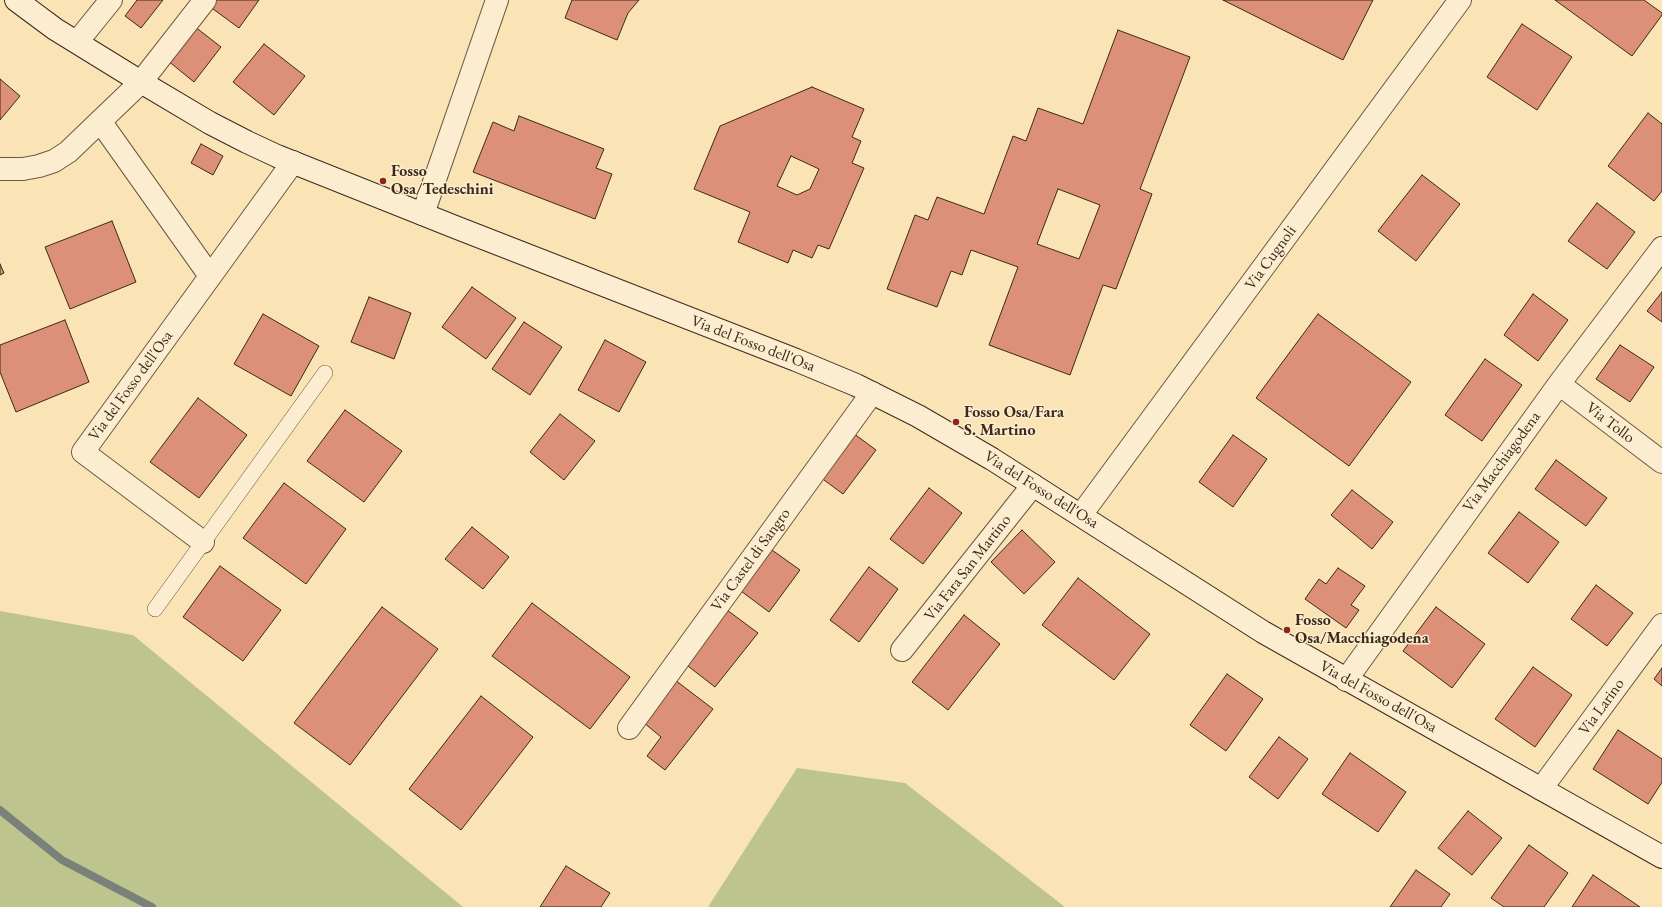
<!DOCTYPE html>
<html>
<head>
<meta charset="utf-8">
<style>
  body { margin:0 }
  canvas { display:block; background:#fae4b6 }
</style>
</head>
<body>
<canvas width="1662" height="907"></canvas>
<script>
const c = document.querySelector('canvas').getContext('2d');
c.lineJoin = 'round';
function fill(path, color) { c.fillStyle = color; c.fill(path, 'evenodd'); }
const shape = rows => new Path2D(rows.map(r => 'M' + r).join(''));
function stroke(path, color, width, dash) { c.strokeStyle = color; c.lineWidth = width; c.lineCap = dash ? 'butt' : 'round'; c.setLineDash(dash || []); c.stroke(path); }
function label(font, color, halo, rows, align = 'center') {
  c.font = font + ' "EB Garamond",serif'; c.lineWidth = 3; c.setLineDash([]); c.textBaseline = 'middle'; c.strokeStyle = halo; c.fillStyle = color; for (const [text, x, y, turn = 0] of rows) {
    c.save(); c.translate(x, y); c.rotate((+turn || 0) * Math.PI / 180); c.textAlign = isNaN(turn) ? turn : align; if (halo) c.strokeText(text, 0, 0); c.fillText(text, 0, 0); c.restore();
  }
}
const green = shape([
  [0,611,133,635,463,907,0,907],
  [797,768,905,783,1065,907,708,907]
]);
const stream = shape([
  [0,810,62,860,152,907]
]);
const building = shape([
  [137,0,163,0,141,28,125,16,137,0],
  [214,0,259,0,239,28,209,6,214,0],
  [572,0,639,0,628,13,617,40,565,18,572,0],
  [1223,0,1373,0,1343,60,1223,0],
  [1555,0,1644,0,1662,13,1662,15,1632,56,1555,0],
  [1522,24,1572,57,1537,110,1487,77,1522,24],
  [194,26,221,47,194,82,167,60,194,26],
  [1118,30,1190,57,1140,189,1152,194,1116,289,1103,285,1070,375,989,345,1018,267,971,250,962,275,951,271,937,307,887,289,915,215,928,220,937,197,984,214,1013,136,1026,141,1038,108,1083,124,1118,30],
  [1058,189,1100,205,1079,259,1037,244,1058,189],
  [264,44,305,76,274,115,233,82,264,44],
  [0,79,20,96,0,120,0,79],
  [812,87,864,109,852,137,861,141,852,163,864,168,829,249,818,245,812,258,793,250,788,263,738,242,750,212,694,189,720,126,812,87],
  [791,156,819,169,810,189,797,195,777,186,791,156],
  [1648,113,1662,124,1662,191,1654,201,1608,166,1648,113],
  [519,116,604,149,596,168,612,174,595,219,473,172,493,122,514,131,519,116],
  [201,144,223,156,213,175,191,163,201,144],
  [1422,175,1460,204,1416,261,1378,231,1422,175],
  [1597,203,1635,232,1607,269,1568,241,1597,203],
  [112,221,136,282,70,309,45,247,112,221],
  [0,264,4,273,0,275,0,264],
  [472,287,516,318,486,359,442,327,472,287],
  [1662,292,1662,322,1647,311,1662,292],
  [1533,294,1568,320,1538,361,1504,335,1533,294],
  [369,297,411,313,394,359,351,342,369,297],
  [263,314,319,346,291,396,234,364,263,314],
  [1318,314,1411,382,1349,466,1256,398,1318,314],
  [65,320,89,382,16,412,0,372,0,345,65,320],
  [524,322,562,347,530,395,492,369,524,322],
  [605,340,646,362,619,412,578,390,605,340],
  [1620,345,1654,367,1630,402,1596,379,1620,345],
  [1485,359,1522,385,1482,441,1445,415,1485,359],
  [198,398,247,435,199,498,150,462,198,398],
  [345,410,402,451,364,502,307,461,345,410],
  [560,414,595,441,564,480,530,452,560,414],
  [853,433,876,450,843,494,820,477,853,433],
  [1233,435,1267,459,1233,507,1199,482,1233,435],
  [1556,460,1607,498,1586,526,1535,489,1556,460],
  [284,483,346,529,306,584,243,538,284,483],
  [929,488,962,513,923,564,890,539,929,488],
  [1352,490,1393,522,1372,549,1331,515,1352,490],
  [1519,512,1559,542,1528,583,1488,553,1519,512],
  [472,527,509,557,483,589,445,559,472,527],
  [1022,530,1055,562,1024,594,991,562,1022,530],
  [772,550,800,570,769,612,741,591,772,550],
  [220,566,281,610,243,661,183,617,220,566],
  [869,567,898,589,859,642,830,620,869,567],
  [1338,568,1365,586,1351,605,1359,610,1346,628,1305,599,1319,579,1326,584,1338,568],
  [1078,578,1150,634,1114,680,1042,625,1078,578],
  [1596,585,1633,613,1607,646,1571,619,1596,585],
  [532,603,630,677,590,729,492,656,532,603],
  [382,607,438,649,350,765,294,723,382,607],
  [1436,607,1485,644,1452,688,1403,651,1436,607],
  [727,610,758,633,715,687,684,663,727,610],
  [964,615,1000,644,948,710,912,682,964,615],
  [1533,667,1572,695,1535,747,1495,719,1533,667],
  [1662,668,1662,686,1654,679,1662,668],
  [1227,674,1263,699,1226,751,1190,725,1227,674],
  [675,680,713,709,665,770,647,756,661,737,643,722,675,680],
  [481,696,533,737,461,830,409,789,481,696],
  [1618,730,1662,759,1662,782,1648,804,1593,769,1618,730],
  [1279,737,1308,759,1278,799,1249,777,1279,737],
  [1350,753,1406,792,1378,832,1322,794,1350,753],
  [1468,811,1502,838,1472,875,1438,848,1468,811],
  [1529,845,1568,873,1544,907,1504,907,1491,898,1529,845],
  [566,866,610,893,601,907,540,907,566,866],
  [1416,870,1450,894,1441,907,1390,907,1416,870],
  [1593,875,1640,907,1572,907,1593,875]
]);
const lane = shape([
  [155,609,325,373]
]);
const street = shape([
  [77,42,111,0],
  [100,121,210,276],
  [0,169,23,169,39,166,54,161,68,152,141,82,205,0],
  [423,214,497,0],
  [1559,384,1662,462],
  [1081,515,1460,0],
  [203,542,83,452,293,162],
  [902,650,1033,485],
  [1346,680,1559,384,1662,248],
  [629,728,872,393],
  [1541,789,1662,625]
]);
const secondary = shape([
  [16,0,55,29,141,82,210,123,247,142,277,156,455,227,796,360,856,385,918,416,992,459,1263,632,1662,857]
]);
const markers = [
  [383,181,4,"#8f2418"],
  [956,422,4,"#8f2418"],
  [1287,630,4,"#8f2418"]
];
const poiNames = [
  ["Fosso",391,172],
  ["Osa/Tedeschini",391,190],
  ["Fosso Osa/Fara",964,413],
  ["S. Martino",964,431],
  ["Fosso",1295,621],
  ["Osa/Macchiagodena",1295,639]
];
const streetNames = [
  ["Via Cugnoli",1271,258,-54],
  ["Via del Fosso dell'Osa",753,344,21],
  ["Via del Fosso dell'Osa",131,386,-54],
  ["Via Tollo",1610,423,37],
  ["Via Macchiagodena",1502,462,-54],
  ["Via del Fosso dell'Osa",1041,490,32],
  ["Via Castel di Sangro",751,560,-54],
  ["Via Fara San Martino",968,568,-52],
  ["Via del Fosso dell'Osa",1378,697,29],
  ["Via Larino",1602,707,-54]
];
fill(green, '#bec48e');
stroke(stream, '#798179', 8);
fill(building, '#dc9077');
stroke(building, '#3c291a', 1);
stroke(lane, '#6c5841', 16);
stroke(street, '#6c5841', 24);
stroke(secondary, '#3c291a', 24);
stroke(lane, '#fcedd0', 15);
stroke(street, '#fcedd0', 22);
stroke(secondary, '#fcedd0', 22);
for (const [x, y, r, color] of markers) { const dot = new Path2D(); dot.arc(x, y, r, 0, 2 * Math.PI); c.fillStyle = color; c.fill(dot); stroke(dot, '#fcedd0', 1.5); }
label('bold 16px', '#3c291a', '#fcedd0', poiNames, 'left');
label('16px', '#3c291a', '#fcedd0', streetNames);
</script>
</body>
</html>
